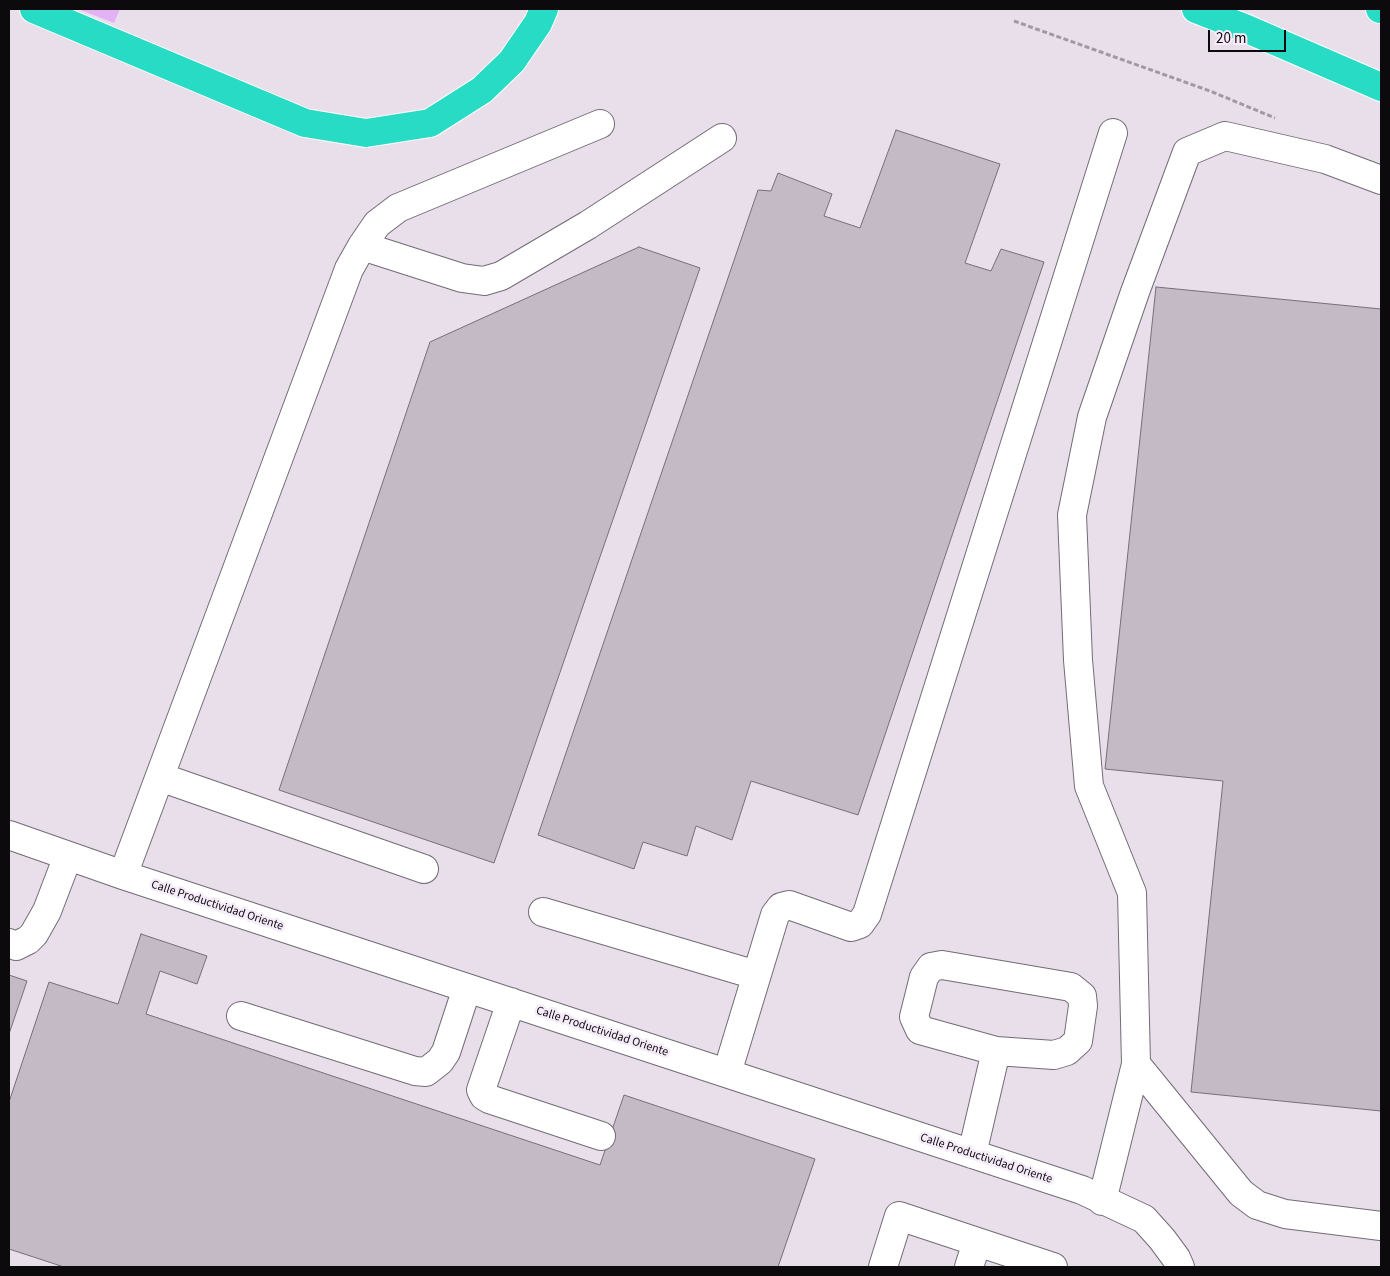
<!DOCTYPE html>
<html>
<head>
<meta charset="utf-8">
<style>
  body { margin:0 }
  #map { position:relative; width:1390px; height:1276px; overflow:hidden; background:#e8dfeb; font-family:"Source Sans 3",sans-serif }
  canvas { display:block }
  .frame { position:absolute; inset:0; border:10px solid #0d0a0e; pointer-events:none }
  .scale { position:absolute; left:1208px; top:30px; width:78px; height:22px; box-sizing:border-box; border:2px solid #0d0a0e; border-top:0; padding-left:6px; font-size:15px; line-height:18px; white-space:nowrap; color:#0d0a0e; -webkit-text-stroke:4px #f6ecf9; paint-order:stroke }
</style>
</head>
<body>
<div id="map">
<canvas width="1390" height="1276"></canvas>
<div class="frame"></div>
<div class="scale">20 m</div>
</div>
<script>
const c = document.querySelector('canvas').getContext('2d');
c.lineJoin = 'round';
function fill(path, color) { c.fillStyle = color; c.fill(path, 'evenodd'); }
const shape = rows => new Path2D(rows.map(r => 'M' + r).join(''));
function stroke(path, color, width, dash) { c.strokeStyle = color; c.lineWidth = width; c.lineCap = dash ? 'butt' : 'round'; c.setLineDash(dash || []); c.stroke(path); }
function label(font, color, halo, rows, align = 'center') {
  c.font = font + ' "Source Sans 3",sans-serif'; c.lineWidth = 5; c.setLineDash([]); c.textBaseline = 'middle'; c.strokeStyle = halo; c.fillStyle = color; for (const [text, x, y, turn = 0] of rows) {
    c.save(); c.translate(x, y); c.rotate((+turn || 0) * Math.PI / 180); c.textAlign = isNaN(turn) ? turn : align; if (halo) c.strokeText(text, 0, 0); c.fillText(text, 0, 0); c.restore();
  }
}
const green = shape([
  [78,9,120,9,114,23]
]);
const building = shape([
  [896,130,1000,164,965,263,991,271,1001,249,1044,262,858,815,751,781,732,840,696,826,687,856,643,842,634,869,538,835,758,190,771,191,778,173,832,194,824,216,860,228,896,130],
  [639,247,700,268,494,863,279,790,430,342,639,247],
  [1156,287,1381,309,1381,1111,1191,1092,1223,781,1105,769,1156,287],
  [141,934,207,956,197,984,160,971,146,1014,600,1165,624,1095,815,1159,778,1267,64,1267,9,1249,9,1102,49,982,118,1004,141,934],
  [9,975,27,981,9,1034,9,975]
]);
const path = shape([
  [1014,21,1210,91,1275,118]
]);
const minor = shape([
  [362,246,462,278,484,281,501,276,588,225,722,138],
  [160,777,424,869],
  [9,835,123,875,1082,1190,1144,1219,1162,1239,1176,1258,1180,1267],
  [123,875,349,269,362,246,377,224,398,208,600,124],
  [543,912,756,975],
  [9,943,16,946,28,940,34,934,47,911,68,856],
  [942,965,1071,987,1082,996,1083,1006,1078,1041,1067,1051,1054,1055,996,1051,920,1030,914,1017,924,977,931,967,942,965],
  [511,1002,481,1090,484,1096,489,1099,601,1136],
  [241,1016,415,1071,426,1072,440,1061,446,1052,467,988],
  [1136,1064,1241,1193,1257,1205,1285,1214,1381,1226],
  [727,1073,775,915,781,907,789,905,851,927,860,924,867,914,1113,133],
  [972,1154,996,1051],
  [1102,1201,1136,1064,1132,893,1089,786,1078,660,1072,515,1092,417,1135,292,1187,152,1225,136,1325,159,1381,180],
  [883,1267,899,1216,1053,1267],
  [969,1267,977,1242]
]);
const highway = shape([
  [34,9,305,123,366,133,430,123,482,90,512,61,538,23,544,9],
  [1196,9,1247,29,1381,87],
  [1380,9,1381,9]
]);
const streetNames = [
  ["Calle Productividad Oriente",217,906,18],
  ["Calle Productividad Oriente",602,1032,18],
  ["Calle Productividad Oriente",986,1159,18]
];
fill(green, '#e4b1f5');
fill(building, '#c3bac6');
stroke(building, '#766e79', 1);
stroke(minor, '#736b76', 30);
stroke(highway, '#fff', 30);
stroke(path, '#a099a3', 3, [5, 2.5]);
stroke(minor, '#fff', 28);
stroke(highway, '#28dbc5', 28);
label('12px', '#0d0a0e', '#f6ecf9', streetNames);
</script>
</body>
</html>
